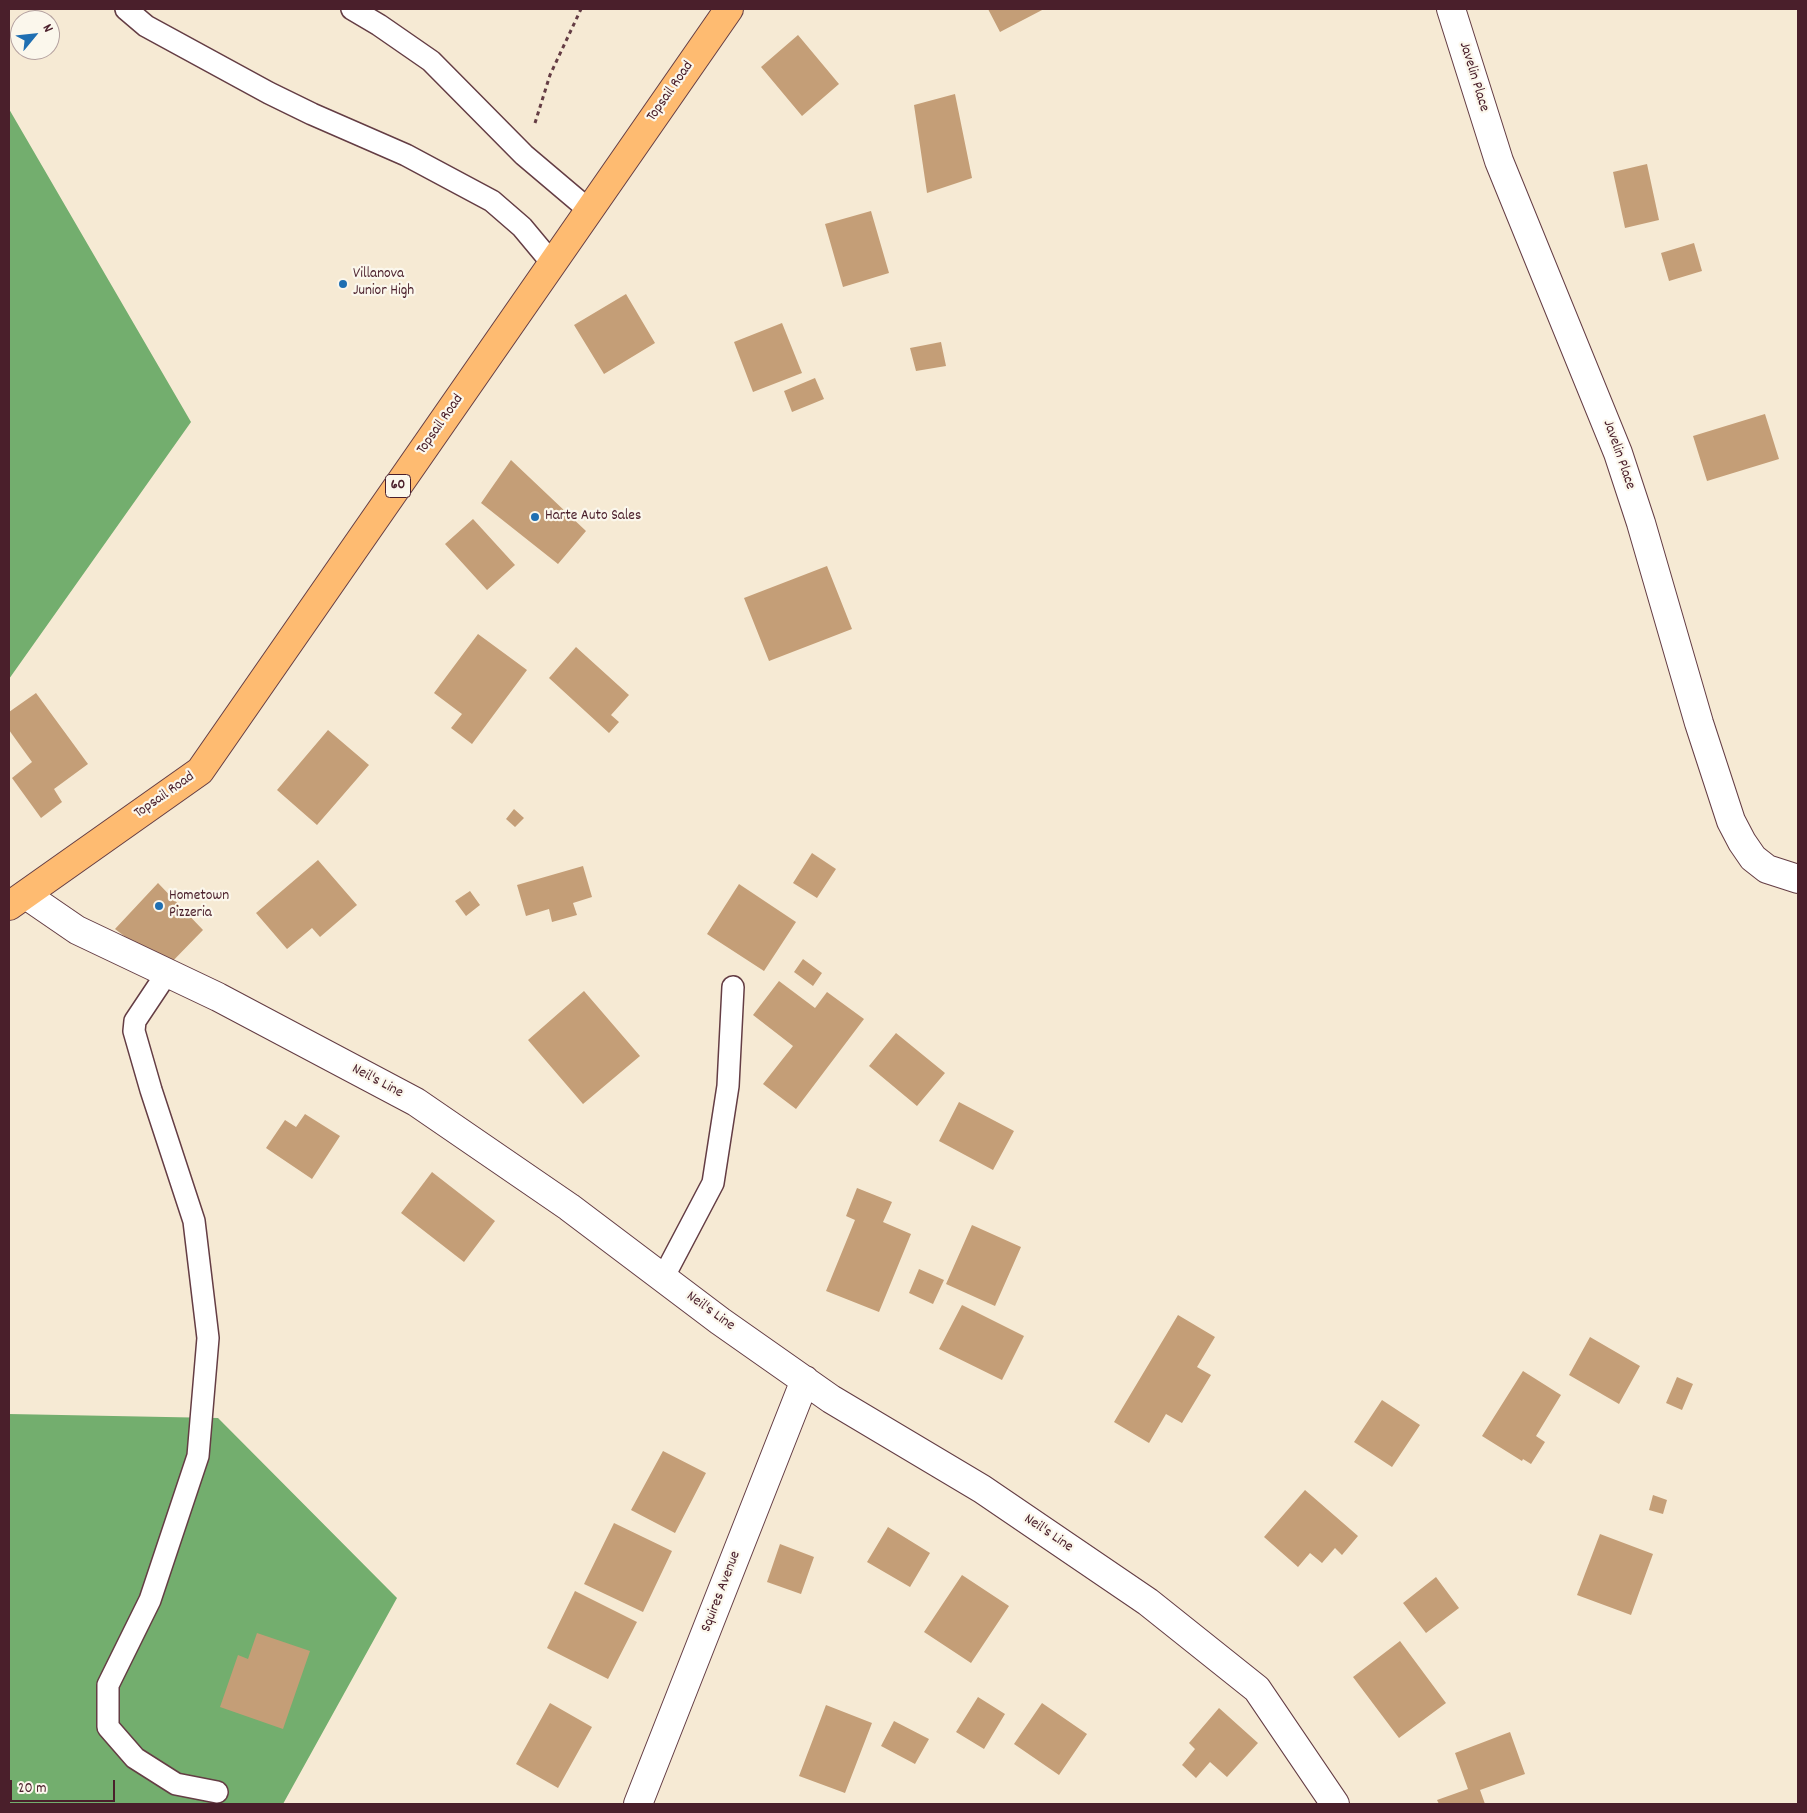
<!DOCTYPE html>
<html>
<head>
<meta charset="utf-8">
<style>
  body { margin:0 }
  #map { position:relative; width:1807px; height:1813px; overflow:hidden; background:#f6ead4; font-family:Dekko,sans-serif }
  canvas { display:block }
  .frame { position:absolute; inset:0; border:10px solid #4a1f2b; pointer-events:none }
  .north { position:absolute; left:10px; top:10px; width:50px; height:50px; box-sizing:border-box; background:#fbf7ec; border:1px solid #b4a19f; border-radius:50%; rotate:62deg; font-size:14px; font-weight:700; line-height:20px; text-align:center; color:#4a1f2b }
  .north::after { content:''; display:block; margin:auto; width:18px; height:22px; background:#1f6fb2; clip-path:polygon(50% 0,100% 100%,50% 72%,0 100%) }
  .scale { position:absolute; left:10px; top:1780px; width:105px; height:22px; box-sizing:border-box; border:2px solid #4a1f2b; border-top:0; padding-left:6px; font-size:15px; line-height:18px; white-space:nowrap; color:#4a1f2b; -webkit-text-stroke:4px #fbf7ec; paint-order:stroke }
</style>
</head>
<body>
<div id="map">
<canvas width="1807" height="1813"></canvas>
<div class="frame"></div>
<div class="north">N</div>
<div class="scale">20 m</div>
</div>
<script>
const c = document.querySelector('canvas').getContext('2d');
c.lineJoin = 'round';
function fill(path, color) { c.fillStyle = color; c.fill(path, 'evenodd'); }
const shape = rows => new Path2D(rows.map(r => 'M' + r).join(''));
function stroke(path, color, width, dash) { c.strokeStyle = color; c.lineWidth = width; c.lineCap = dash ? 'butt' : 'round'; c.setLineDash(dash || []); c.stroke(path); }
function label(font, color, halo, rows, align = 'center') {
  c.font = font + ' Dekko,sans-serif'; c.lineWidth = 4.5; c.setLineDash([]); c.textBaseline = 'middle'; c.strokeStyle = halo; c.fillStyle = color; for (const [text, x, y, turn = 0] of rows) {
    c.save(); c.translate(x, y); c.rotate((+turn || 0) * Math.PI / 180); c.textAlign = isNaN(turn) ? turn : align; if (halo) c.strokeText(text, 0, 0); c.fillText(text, 0, 0); c.restore();
  }
}
const forest = shape([
  [9,109,191,422,9,679],
  [9,1414,218,1418,397,1598,283,1804,9,1804]
]);
const building = shape([
  [988,9,1044,9,1000,32],
  [798,35,839,84,802,116,761,67],
  [955,94,972,178,927,193,914,105],
  [1647,164,1659,220,1625,228,1613,172],
  [871,211,889,273,843,287,825,224],
  [1694,243,1702,271,1669,281,1661,253],
  [626,294,655,343,604,374,574,325],
  [782,323,802,373,753,392,734,342],
  [941,342,946,366,916,371,910,348],
  [815,378,824,399,792,412,784,391],
  [1765,414,1779,459,1707,481,1693,436],
  [511,460,586,531,558,564,481,503],
  [473,519,515,565,487,590,445,544],
  [827,566,852,629,769,661,744,598],
  [478,634,527,670,472,744,451,728,462,714,434,693],
  [576,647,629,695,611,715,619,722,609,733,549,678],
  [36,693,88,764,54,789,62,802,41,818,12,778,32,762,9,730,9,712],
  [328,730,369,765,317,825,277,790],
  [514,809,524,818,515,827,506,819],
  [812,853,836,869,817,898,793,883],
  [318,860,357,905,320,937,312,928,287,949,256,913],
  [583,866,592,897,573,903,577,915,552,922,549,909,526,916,517,885],
  [158,883,203,930,166,968,115,929],
  [739,884,796,922,764,971,707,934],
  [470,891,480,905,466,916,455,901],
  [803,959,822,973,813,986,794,972],
  [779,981,815,1008,827,992,864,1019,796,1109,763,1084,793,1046,753,1015],
  [584,991,640,1056,583,1104,528,1040],
  [896,1033,945,1073,917,1106,869,1066],
  [959,1102,1014,1131,993,1170,939,1141],
  [305,1114,340,1136,312,1179,266,1148,285,1120,296,1127],
  [432,1172,495,1221,464,1262,401,1213],
  [857,1188,892,1202,883,1222,911,1234,879,1312,826,1291,855,1220,846,1216],
  [972,1225,1021,1247,995,1306,946,1284],
  [919,1269,944,1280,933,1304,909,1293],
  [962,1305,1024,1336,1002,1380,939,1349],
  [1178,1315,1215,1337,1197,1367,1211,1375,1182,1423,1166,1414,1149,1443,1114,1422],
  [1590,1337,1640,1366,1619,1404,1569,1375],
  [1523,1371,1561,1395,1536,1436,1545,1442,1531,1464,1523,1459,1522,1461,1482,1436],
  [1677,1377,1693,1384,1682,1410,1666,1403],
  [1382,1400,1420,1425,1392,1467,1354,1442],
  [663,1451,706,1473,675,1533,631,1510],
  [1305,1490,1358,1536,1342,1555,1335,1548,1322,1563,1310,1553,1298,1567,1264,1537],
  [1653,1495,1667,1500,1663,1514,1649,1510],
  [614,1523,672,1551,643,1612,584,1584],
  [888,1527,930,1553,910,1587,867,1562],
  [1600,1534,1653,1554,1631,1615,1577,1595],
  [780,1544,814,1557,801,1594,767,1582],
  [962,1575,1009,1606,971,1663,924,1632],
  [1436,1577,1459,1608,1426,1633,1403,1603],
  [575,1591,637,1622,608,1679,547,1648],
  [257,1633,310,1651,283,1729,220,1707,238,1655,248,1659],
  [1400,1641,1446,1703,1399,1738,1353,1677],
  [978,1697,1005,1714,984,1749,956,1732],
  [550,1703,592,1727,558,1788,516,1764],
  [1042,1703,1087,1734,1059,1775,1014,1744],
  [826,1705,872,1723,845,1793,799,1776],
  [1219,1708,1258,1743,1227,1777,1210,1762,1196,1778,1182,1765,1195,1749,1189,1743],
  [894,1721,929,1739,915,1764,881,1746],
  [1510,1732,1525,1774,1480,1790,1485,1804,1439,1804,1437,1800,1468,1789,1455,1753]
]);
const path = shape([
  [535,123,550,75,581,9]
]);
const lane = shape([
  [126,9,146,26,269,93,312,114,406,155,492,201,522,227,552,263],
  [352,9,379,25,431,61,524,155,589,210],
  [167,973,135,1021,134,1031,151,1090,194,1221,208,1338,198,1456,150,1600,108,1685,108,1727,135,1758,176,1784,217,1792],
  [663,1278,713,1183,728,1086,733,987]
]);
const street = shape([
  [1451,9,1499,161,1618,453,1641,523,1699,723,1731,821,1742,842,1753,858,1767,869,1798,879],
  [26,895,77,930,218,997,416,1102,569,1207,720,1321,831,1399,982,1489,1148,1602,1257,1689,1335,1804],
  [638,1804,805,1380]
]);
const primary = shape([
  [9,906,200,771,729,9]
]);
const markers = [
  [343,284,5,"#1f6fb2"],
  [535,517,5,"#1f6fb2"],
  [159,906,5,"#1f6fb2"]
];
const shields = [
  [398,486,25]
];
const shieldNames = [
  ["60",398,486]
];
const streetNames = [
  ["Javelin Place",1473,77,73],
  ["Topsail Road",671,92,-55],
  ["Topsail Road",441,425,-55],
  ["Javelin Place",1618,455,71],
  ["Topsail Road",165,796,-35],
  ["Neil's Line",377,1082,28],
  ["Neil's Line",710,1312,36],
  ["Neil's Line",1048,1534,34],
  ["Squires Avenue",722,1592,-69]
];
const poiNames = [
  ["Villanova",353,275],
  ["Junior High",353,292],
  ["Harte Auto Sales",545,517],
  ["Hometown",169,897],
  ["Pizzeria",169,914]
];
fill(forest, '#73ae6e');
fill(building, '#c49e77');
stroke(lane, '#643d44', 24);
stroke(street, '#643d44', 30);
stroke(primary, '#643d44', 30);
stroke(path, '#643d44', 3, [4, 4]);
stroke(lane, '#fff', 21);
stroke(street, '#fff', 28);
stroke(primary, '#febb71', 28);
for (const [x, y, r, color] of markers) { const dot = new Path2D(); dot.arc(x, y, r, 0, 2 * Math.PI); c.fillStyle = color; c.fill(dot); stroke(dot, '#fbf7ec', 2); }
for (const [x, y, w] of shields) { const box = new Path2D(); box.roundRect(x - w / 2, y - 11.5, w, 23, 4); c.fillStyle = '#fbf7ec'; c.fill(box); stroke(box, '#4a1f2b', 1); }
label('bold 14px', '#4a1f2b', null, shieldNames);
label('15px', '#4a1f2b', '#fbf7ec', streetNames);
label('15px', '#4a1f2b', '#fbf7ec', poiNames, 'left');
</script>
</body>
</html>
